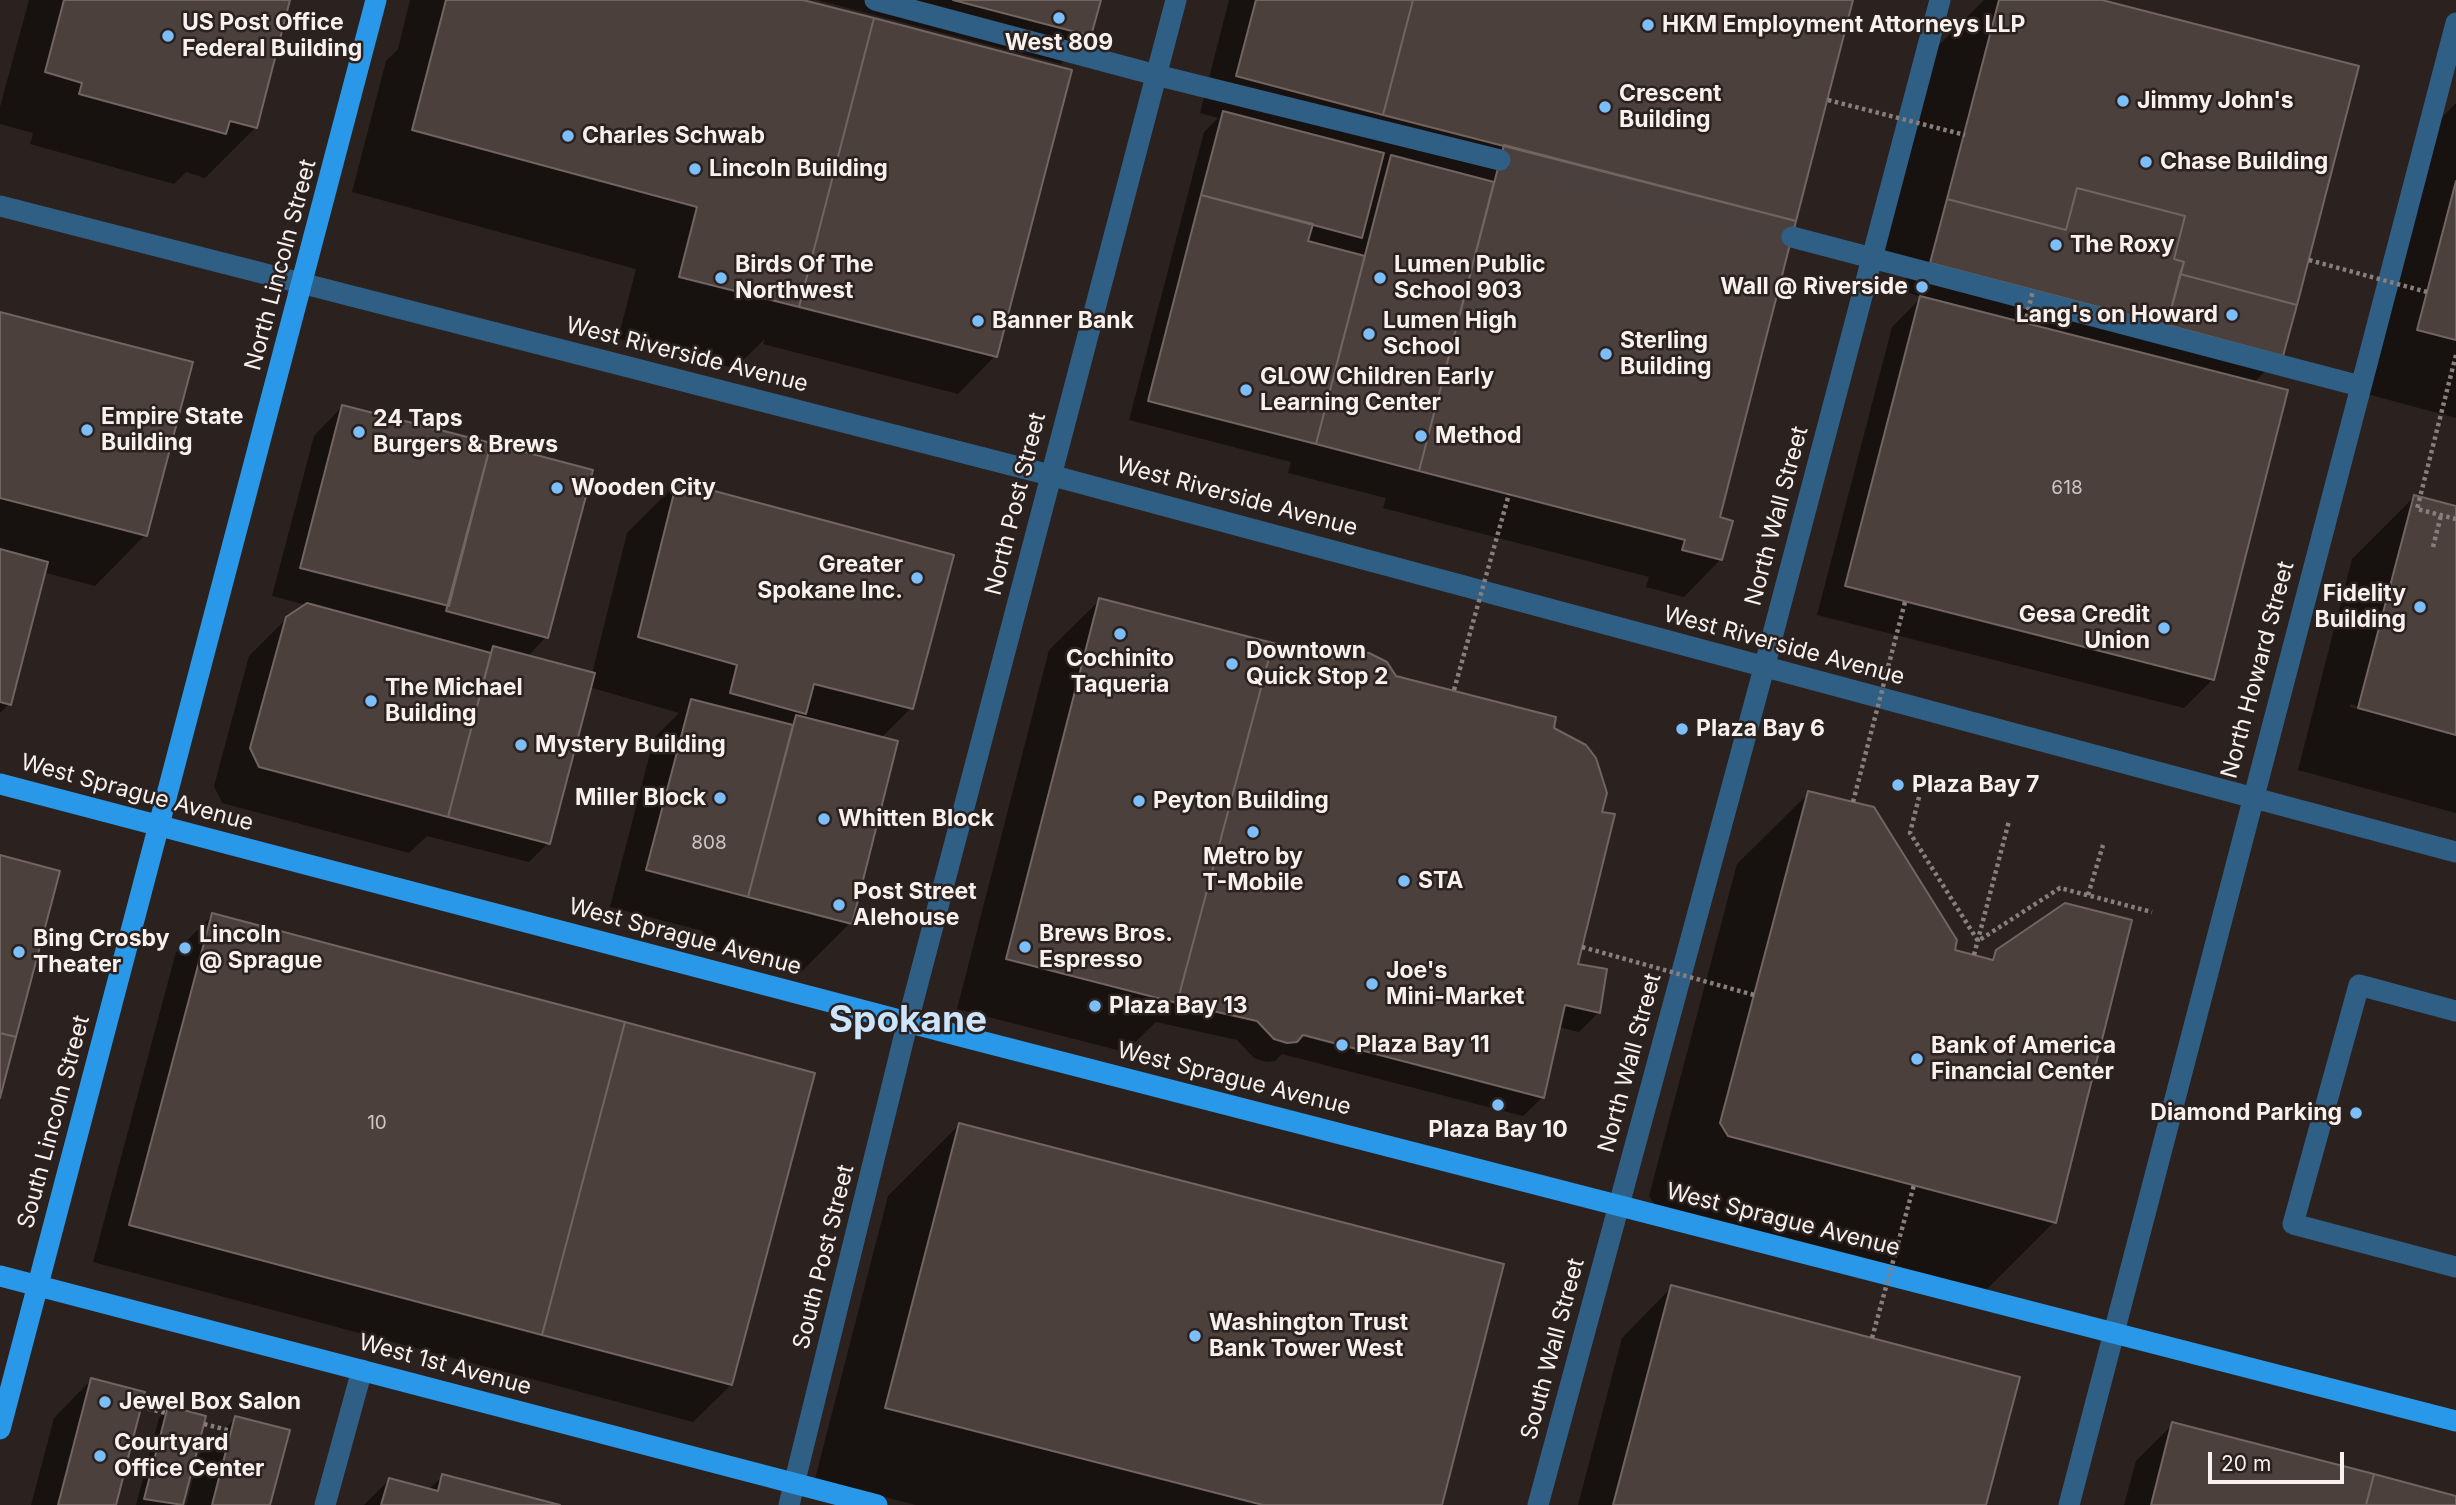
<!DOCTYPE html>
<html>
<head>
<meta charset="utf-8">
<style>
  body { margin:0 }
  #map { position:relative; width:2456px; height:1505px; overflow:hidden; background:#2b211e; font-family:Inter,sans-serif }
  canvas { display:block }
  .scale { position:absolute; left:2208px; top:1452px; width:136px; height:32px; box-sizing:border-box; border:4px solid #f8f1ef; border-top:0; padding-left:9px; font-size:21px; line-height:24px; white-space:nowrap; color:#f8f1ef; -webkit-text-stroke:5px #2b211e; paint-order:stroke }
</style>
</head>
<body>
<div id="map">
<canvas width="2456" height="1505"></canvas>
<div class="scale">20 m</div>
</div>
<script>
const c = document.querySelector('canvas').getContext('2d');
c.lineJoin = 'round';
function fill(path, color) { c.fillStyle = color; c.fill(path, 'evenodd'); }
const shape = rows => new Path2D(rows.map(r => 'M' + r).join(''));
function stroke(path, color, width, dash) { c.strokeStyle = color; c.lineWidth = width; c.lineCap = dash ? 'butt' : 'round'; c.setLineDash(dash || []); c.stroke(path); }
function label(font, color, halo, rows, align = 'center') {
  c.font = font + ' Inter,sans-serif'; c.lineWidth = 5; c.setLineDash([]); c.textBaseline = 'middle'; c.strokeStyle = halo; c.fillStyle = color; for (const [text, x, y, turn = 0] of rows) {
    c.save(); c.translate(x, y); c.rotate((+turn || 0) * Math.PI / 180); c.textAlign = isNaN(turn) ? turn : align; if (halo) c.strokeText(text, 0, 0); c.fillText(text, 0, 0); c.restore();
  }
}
const shadow = shape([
  [29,0,288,0,255,128,205,178,186,172,174,184,30,144,33,133,0,124,0,107],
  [410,0,796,0,995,356,958,394,763,344,765,339,735,368,618,339,636,269,352,192,386,61,398,49],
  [817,0,1099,0,1090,36,1061,64],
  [1229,0,1852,0,1717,518,1721,559,1684,597,1646,587,1649,577,1383,508,1386,498,1288,473,1291,462,1129,420,1204,132,1218,118,1200,113],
  [1984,0,2095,0,2282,355,2253,383,2213,679,2184,708,1817,615,1892,327,1922,297,1903,291,1907,275,1879,267,1938,46],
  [2456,103,2456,418,2356,391,2423,137],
  [0,313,145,535,95,586,43,572,9,704,0,713],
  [342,407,546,637,527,657,592,674,627,533,677,483,911,708,881,738,850,923,800,973,699,947,703,931,610,907,654,738,679,713,589,687,548,843,529,862,427,836,409,853,222,803,214,786,249,656,287,618,306,605,272,596,314,436],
  [2414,497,2456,508,2456,733,2350,704,2350,707,2456,736,2456,813,2298,770,2352,559],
  [1100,600,1395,677,1552,729,1576,966,1605,971,1598,1013,1579,1032,1559,1027,1543,1097,1523,1116,1282,1054,1275,1061,1267,1062,1254,1058,1237,1040,1156,1022,1125,1052,957,1009,1049,650],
  [1809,793,1953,951,1988,961,1997,951,2054,1222,1983,1293,1656,1207,1649,1196,1737,864],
  [213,914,731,1385,693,1422,93,1262,176,952],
  [959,1125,1440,1505,916,1505,815,1479,888,1196],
  [1672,1287,1985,1505,1578,1505,1622,1338],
  [91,1380,114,1505,31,1505,54,1418],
  [169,1408,204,1418,182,1505,136,1505,159,1418],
  [236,1418,269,1505,186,1505,199,1455],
  [2173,1424,2456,1498,2456,1505,2124,1505,2136,1461],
  [443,1476,553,1505,364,1505,389,1480,428,1490]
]);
const building = shape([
  [64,0,290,0,257,128,230,121,226,134,79,94,82,83,45,72,64,0],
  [446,0,803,0,874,18,799,307,679,277,697,207,412,130,446,0],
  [953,0,1101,0,1091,36,953,0],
  [1256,0,1413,0,1383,115,1236,76,1256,0],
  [1413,0,1853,0,1796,221,1383,115,1413,0],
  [1999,0,2102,0,2359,66,2297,305,2180,274,2184,262,2174,259,2185,216,2077,188,2066,230,1947,199,1999,0],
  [874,18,1072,70,997,357,799,307,874,18],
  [1223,111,1384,153,1362,238,1201,195,1223,111],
  [1504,145,1796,221,1720,517,1733,521,1722,560,1682,550,1685,540,1419,471,1504,145],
  [1391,155,1494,182,1419,471,1316,444,1391,155],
  [2456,181,2456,340,2417,330,2456,181],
  [2077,188,2185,216,2174,259,2184,262,2167,325,1930,263,1947,199,2066,230,2077,188],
  [1201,195,1313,224,1308,241,1365,256,1316,444,1148,401,1201,195],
  [2180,274,2297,305,2283,356,2167,325,2180,274],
  [1920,296,2288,390,2214,680,1845,586,1920,296],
  [0,312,193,362,147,536,0,498,0,312],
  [342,405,491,443,449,606,300,568,342,405],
  [491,443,593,470,548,638,446,611,491,443],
  [677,481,954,555,913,709,814,684,806,714,730,693,737,665,638,637,677,481],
  [2414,495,2456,506,2456,735,2358,708,2414,495],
  [0,549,48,562,11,705,0,702,0,549],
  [1099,598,1273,643,1177,1003,1006,959,1099,598],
  [307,603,491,653,448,817,259,767,250,748,286,617,307,603],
  [1273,643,1336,659,1349,651,1369,653,1387,662,1396,676,1556,717,1554,728,1586,745,1596,758,1607,793,1602,812,1615,814,1578,964,1607,969,1600,1013,1565,1005,1544,1098,1303,1035,1297,1042,1287,1043,1274,1039,1257,1021,1177,1003,1273,643],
  [493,646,595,673,550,844,448,817,493,646],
  [691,699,793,725,748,897,646,870,691,699],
  [796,715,898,741,852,924,748,897,796,715],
  [1808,791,1874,807,1957,940,1955,950,1993,960,1996,950,2065,903,2132,920,2056,1223,1728,1136,1720,1123,1808,791],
  [0,855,60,871,16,1037,0,1033,0,855],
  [212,913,625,1022,542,1335,129,1225,212,913],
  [625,1022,815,1073,732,1385,542,1335,625,1022],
  [0,1033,16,1037,0,1098,0,1033],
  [959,1123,1504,1264,1442,1505,1263,1505,885,1408,959,1123],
  [1671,1285,2020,1377,1986,1505,1613,1505,1671,1285],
  [91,1378,145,1392,116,1505,58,1505,91,1378],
  [168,1406,206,1416,183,1505,144,1499,168,1406],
  [235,1416,290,1430,270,1505,212,1505,235,1416],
  [2172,1422,2374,1474,2366,1505,2151,1505,2172,1422],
  [442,1474,560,1505,381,1505,389,1478,438,1491,442,1474],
  [2374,1474,2456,1496,2456,1505,2366,1505,2374,1474]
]);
const minorTunnel = shape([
  [1500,160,1792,237]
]);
const path = shape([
  [2456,355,2417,509,2456,519],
  [2433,547,2441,515],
  [1919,797,1910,833,1978,941,2060,888,2152,912],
  [2088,895,2103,845],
  [1974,955,2009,821],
  [141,1407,166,1413],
  [204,1424,231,1431]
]);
const minor = shape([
  [875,0,1156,75,1500,160],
  [0,206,1050,475,2456,852],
  [1792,237,2360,386],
  [2456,1011,2359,985,2293,1224,2456,1267],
  [325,1505,362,1370],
  [789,1505,908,1021,1176,0],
  [1538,1505,1764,668,1940,0],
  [2069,1505,2456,23]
]);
const major = shape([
  [0,784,968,1038,2456,1421],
  [0,1276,877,1505],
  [0,1429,376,0]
]);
const pathBridge = shape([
  [1828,100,1965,135],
  [2309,260,2427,292],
  [2025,324,2033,290],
  [1454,690,1509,494],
  [1853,802,1905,602],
  [1582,947,1754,995],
  [1872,1338,1914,1185]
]);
const markers = [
  [1059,18,7,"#7cbef9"],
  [1648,25,7,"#7cbef9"],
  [168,36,7,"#7cbef9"],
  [2123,101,7,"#7cbef9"],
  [1605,107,7,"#7cbef9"],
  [568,136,7,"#7cbef9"],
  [2146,162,7,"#7cbef9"],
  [695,169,7,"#7cbef9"],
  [2056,245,7,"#7cbef9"],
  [721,278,7,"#7cbef9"],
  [1380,278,7,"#7cbef9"],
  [1922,287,7,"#7cbef9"],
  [2232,315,7,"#7cbef9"],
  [978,321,7,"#7cbef9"],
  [1369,334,7,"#7cbef9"],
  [1606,354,7,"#7cbef9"],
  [1246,390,7,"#7cbef9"],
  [87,430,7,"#7cbef9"],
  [359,432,7,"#7cbef9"],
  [1421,436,7,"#7cbef9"],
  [557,488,7,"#7cbef9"],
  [917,578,7,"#7cbef9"],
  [2420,607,7,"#7cbef9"],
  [2164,628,7,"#7cbef9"],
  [1120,634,7,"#7cbef9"],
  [1232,664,7,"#7cbef9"],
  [371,701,7,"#7cbef9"],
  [1682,729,7,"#7cbef9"],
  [521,745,7,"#7cbef9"],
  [1898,785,7,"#7cbef9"],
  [720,798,7,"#7cbef9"],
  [1139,801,7,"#7cbef9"],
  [824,819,7,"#7cbef9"],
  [1253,832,7,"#7cbef9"],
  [1404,881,7,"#7cbef9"],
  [839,905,7,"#7cbef9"],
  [1025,947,7,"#7cbef9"],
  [185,948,7,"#7cbef9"],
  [19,952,7,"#7cbef9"],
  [1372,984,7,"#7cbef9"],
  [1095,1006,7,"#7cbef9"],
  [1342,1045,7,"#7cbef9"],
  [1917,1059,7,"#7cbef9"],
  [1498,1105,7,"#7cbef9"],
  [2356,1113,7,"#7cbef9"],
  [1195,1336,7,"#7cbef9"],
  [105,1402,7,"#7cbef9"],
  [100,1456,7,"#7cbef9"]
];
const numberNames = [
  ["618",2067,488],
  ["808",709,843],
  ["10",377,1123]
];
const poiNames = [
  ["US Post Office",182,23],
  ["Federal Building",182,49],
  ["HKM Employment Attorneys LLP",1662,25],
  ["West 809",1059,43,"center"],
  ["Crescent",1619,94],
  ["Building",1619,120],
  ["Jimmy John's",2137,101],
  ["Charles Schwab",582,136],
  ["Chase Building",2160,162],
  ["Lincoln Building",709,169],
  ["The Roxy",2070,245],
  ["Birds Of The",735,265],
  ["Northwest",735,291],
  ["Lumen Public",1394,265],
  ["School 903",1394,291],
  ["Wall @ Riverside",1908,287,"right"],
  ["Lang's on Howard",2218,315,"right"],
  ["Banner Bank",992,321],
  ["Lumen High",1383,321],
  ["School",1383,347],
  ["Sterling",1620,341],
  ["Building",1620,367],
  ["GLOW Children Early",1260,377],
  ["Learning Center",1260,403],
  ["Empire State",101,417],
  ["Building",101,443],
  ["24 Taps",373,419],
  ["Burgers & Brews",373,445],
  ["Method",1435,436],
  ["Wooden City",571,488],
  ["Greater",903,565,"right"],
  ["Spokane Inc.",903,591,"right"],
  ["Fidelity",2406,594,"right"],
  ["Building",2406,620,"right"],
  ["Gesa Credit",2150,615,"right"],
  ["Union",2150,641,"right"],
  ["Downtown",1246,651],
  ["Quick Stop 2",1246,677],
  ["Cochinito",1120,659,"center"],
  ["Taqueria",1120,685,"center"],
  ["The Michael",385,688],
  ["Building",385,714],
  ["Plaza Bay 6",1696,729],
  ["Mystery Building",535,745],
  ["Plaza Bay 7",1912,785],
  ["Miller Block",706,798,"right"],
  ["Peyton Building",1153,801],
  ["Whitten Block",838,819],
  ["Metro by",1253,857,"center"],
  ["T-Mobile",1253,883,"center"],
  ["STA",1418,881],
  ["Post Street",853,892],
  ["Alehouse",853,918],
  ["Brews Bros.",1039,934],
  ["Espresso",1039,960],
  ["Lincoln",199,935],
  ["@ Sprague",199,961],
  ["Bing Crosby",33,939],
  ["Theater",33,965],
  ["Joe's",1386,971],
  ["Mini-Market",1386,997],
  ["Plaza Bay 13",1109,1006],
  ["Plaza Bay 11",1356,1045],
  ["Bank of America",1931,1046],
  ["Financial Center",1931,1072],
  ["Diamond Parking",2342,1113,"right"],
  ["Plaza Bay 10",1498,1130,"center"],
  ["Washington Trust",1209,1323],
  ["Bank Tower West",1209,1349],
  ["Jewel Box Salon",119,1402],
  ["Courtyard",114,1443],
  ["Office Center",114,1469]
];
const streetNames = [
  ["North Lincoln Street",281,265,-75],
  ["West Riverside Avenue",687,355,14],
  ["West Riverside Avenue",1237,497,15],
  ["North Post Street",1016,504,-76],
  ["North Wall Street",1777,516,-75],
  ["West Riverside Avenue",1784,646,15],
  ["North Howard Street",2258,670,-75],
  ["West Sprague Avenue",137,793,15],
  ["West Sprague Avenue",685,937,15],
  ["North Wall Street",1630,1063,-75],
  ["West Sprague Avenue",1234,1079,14],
  ["South Lincoln Street",54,1122,-75],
  ["West Sprague Avenue",1783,1220,14],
  ["South Post Street",824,1257,-76],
  ["South Wall Street",1553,1349,-75],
  ["West 1st Avenue",445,1365,15]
];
const townNames = [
  ["Spokane",908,1021]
];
fill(shadow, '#0007');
fill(building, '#4c403d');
stroke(building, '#716461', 2);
stroke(minorTunnel, '#4a403d', 21, [21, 10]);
stroke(path, '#877f7c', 4.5, [3.5, 3.5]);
stroke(minor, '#305f86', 21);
stroke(major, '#2998e9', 21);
stroke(pathBridge, '#877f7c', 4.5, [3.5, 3.5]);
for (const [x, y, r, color] of markers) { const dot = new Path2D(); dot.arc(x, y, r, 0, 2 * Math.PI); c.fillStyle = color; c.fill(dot); stroke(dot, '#2b211e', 2.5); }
label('19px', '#cdc5c2', null, numberNames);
label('bold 23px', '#f8f1ef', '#2b211e', poiNames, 'left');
label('23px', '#f8f1ef', '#2b211e', streetNames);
label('bold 37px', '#cde5fc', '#2b211e', townNames);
</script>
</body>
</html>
